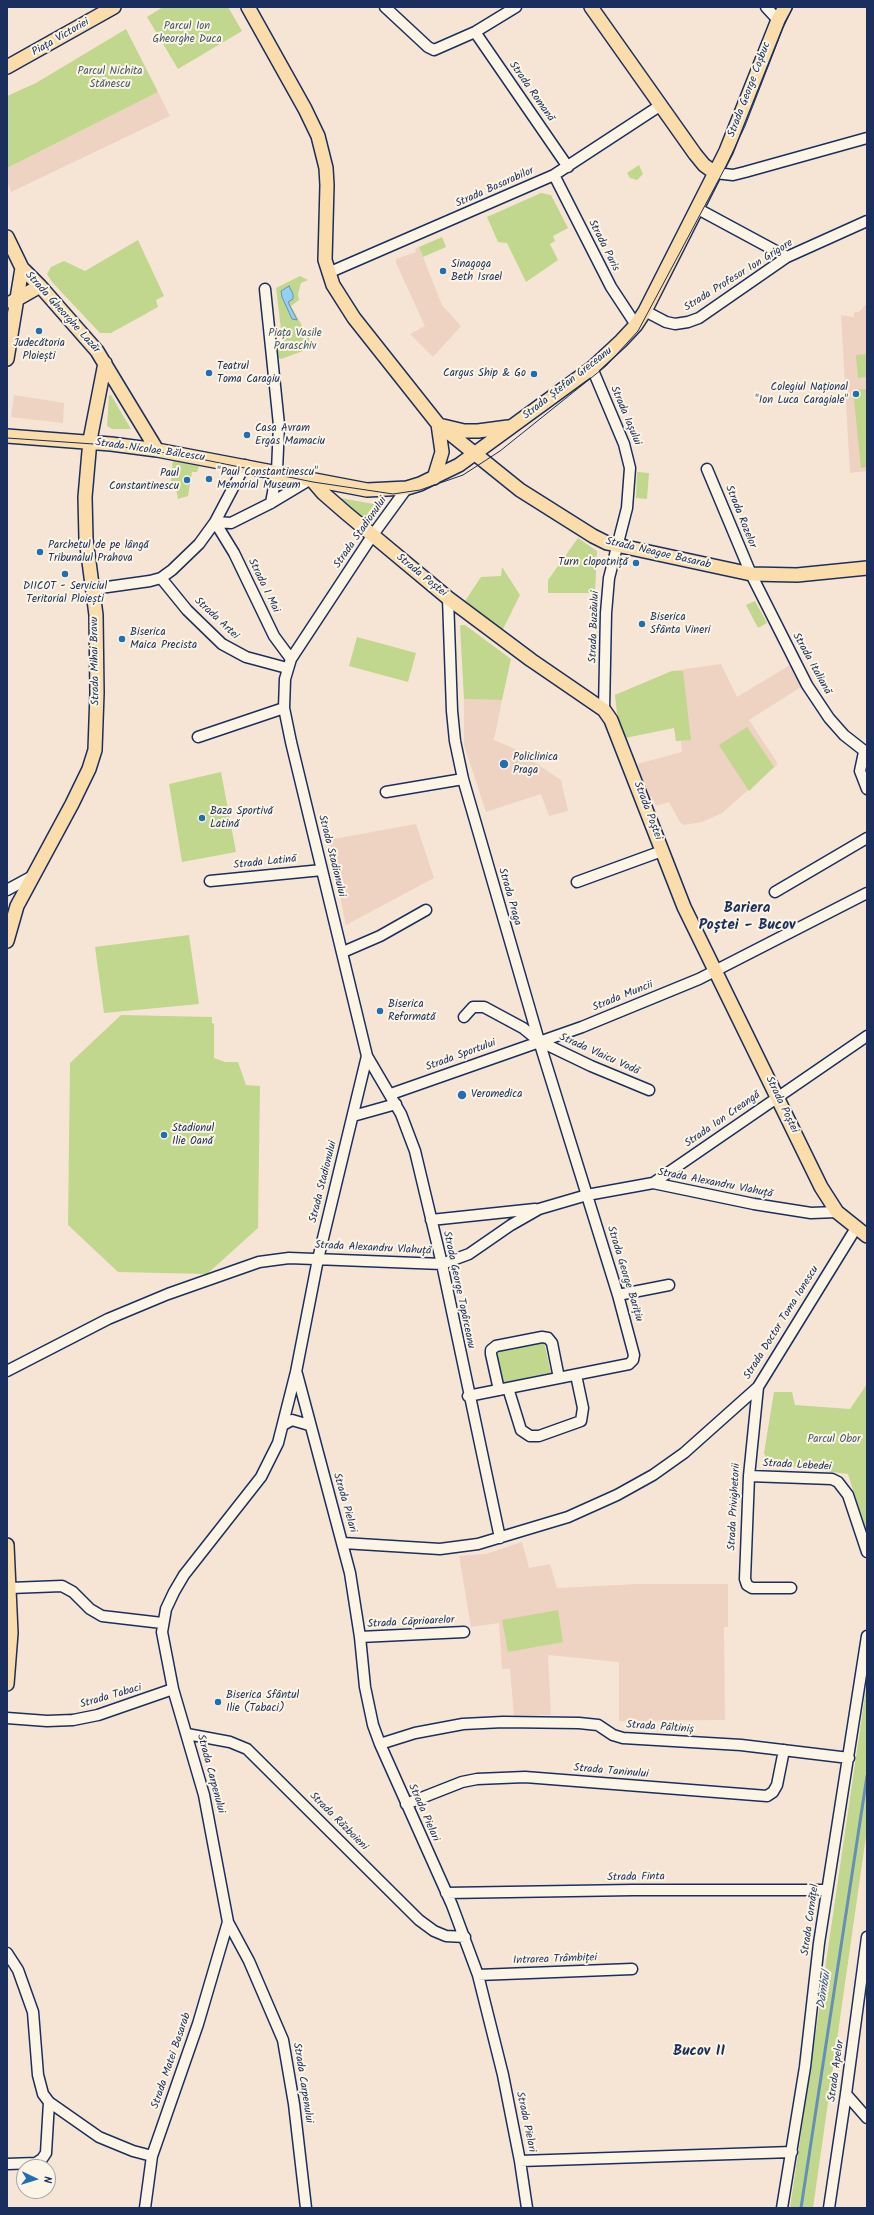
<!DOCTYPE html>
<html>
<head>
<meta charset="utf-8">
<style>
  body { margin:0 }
  #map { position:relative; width:874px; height:2215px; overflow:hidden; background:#f6e5d5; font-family:Kalam,sans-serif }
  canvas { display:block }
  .frame { position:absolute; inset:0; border:8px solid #1b2f5e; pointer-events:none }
  .north { position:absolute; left:16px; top:2159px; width:40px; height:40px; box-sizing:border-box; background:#fcf5e5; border:1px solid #a2a6af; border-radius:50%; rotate:94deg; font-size:11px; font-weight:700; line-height:16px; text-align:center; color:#1b2f5e }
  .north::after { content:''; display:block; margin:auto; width:14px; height:18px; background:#1f6fb2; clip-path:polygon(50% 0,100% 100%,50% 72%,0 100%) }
</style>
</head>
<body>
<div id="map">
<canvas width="874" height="2215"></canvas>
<div class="frame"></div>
<div class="north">N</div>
</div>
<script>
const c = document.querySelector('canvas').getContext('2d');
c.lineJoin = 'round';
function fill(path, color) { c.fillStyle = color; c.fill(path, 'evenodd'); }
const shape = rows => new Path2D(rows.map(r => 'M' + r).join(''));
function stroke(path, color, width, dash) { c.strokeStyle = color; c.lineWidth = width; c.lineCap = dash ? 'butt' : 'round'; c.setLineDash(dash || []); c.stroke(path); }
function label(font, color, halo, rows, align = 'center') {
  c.font = font + ' Kalam,sans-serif'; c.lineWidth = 4; c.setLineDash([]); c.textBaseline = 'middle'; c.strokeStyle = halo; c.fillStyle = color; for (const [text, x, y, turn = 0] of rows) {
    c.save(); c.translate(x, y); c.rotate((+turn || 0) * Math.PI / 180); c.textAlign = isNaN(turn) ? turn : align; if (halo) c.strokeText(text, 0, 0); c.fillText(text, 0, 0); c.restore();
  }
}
const built = shape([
  [158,92,170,116,11,192,7,181,7,168],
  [419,247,442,305,461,326,433,357,410,334,425,326,396,263,396,259,416,252,415,249],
  [867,303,867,471,850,473,841,315,853,317,855,312,859,312],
  [14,395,64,403,63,423,11,417],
  [721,664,737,697,790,665,801,687,749,720,778,764,722,813,702,822,684,825,680,822,669,802,656,806,652,797,650,797,637,764,682,752,681,741,676,741,675,728,617,713,615,695,672,671],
  [464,699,502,700,494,740,515,749,561,780,568,811,549,816,541,794,486,812,464,745],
  [416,824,434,878,346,925,328,840],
  [522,1542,529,1568,550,1564,557,1588,638,1584,728,1584,728,1627,724,1627,725,1720,619,1721,619,1662,548,1655,551,1715,514,1716,510,1669,502,1669,499,1623,471,1627,459,1556,486,1554]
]);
const green = shape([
  [163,7,228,7,242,31,178,69,147,17],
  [126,29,158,92,7,168,7,96,36,83],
  [639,165,643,174,637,180,630,178,627,173],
  [541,193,551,195,568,228,553,236,555,241,550,244,558,260,526,282,507,243,498,242,487,217],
  [442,237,446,247,423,257,419,247],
  [138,240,164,296,156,300,158,307,111,333,100,333,52,282,47,274,51,267,64,261,85,271],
  [300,276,308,280,301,283,298,294,299,300,291,306,314,347,281,359,278,358,278,348,283,346,276,288],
  [867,354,867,377,858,378,856,355],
  [867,389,867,467,861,468,853,390],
  [109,395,111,395,131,429,112,429,107,426],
  [173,458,200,464,197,472,192,472,188,496,178,499,176,489,170,489],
  [637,472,649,473,647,499,636,498],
  [341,498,379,505,381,509,370,526,338,499],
  [578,538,597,551,595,593,548,593,548,580],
  [502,567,520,595,502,631,465,601,481,577,501,576],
  [755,601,767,623,758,628,746,605],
  [461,625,465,625,511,659,502,700,464,699,460,627],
  [357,637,416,653,408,682,349,666],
  [672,671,683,671,691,740,676,741,674,728,625,738,617,713,615,695],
  [747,727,774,767,749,791,719,745],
  [221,772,236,852,182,862,169,784],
  [189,935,199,1004,104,1013,95,947],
  [121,1015,212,1017,212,1023,214,1024,214,1058,225,1062,238,1062,246,1085,260,1086,258,1228,207,1274,118,1272,68,1225,70,1063],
  [544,1342,551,1373,502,1383,496,1351],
  [867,1384,867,1533,848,1474,769,1464,764,1453,774,1392,792,1392,795,1405,850,1409],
  [558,1610,563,1642,508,1652,502,1620],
  [867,1682,867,1829,813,2208,790,2208]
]);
const water = shape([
  [289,286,293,294,293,299,288,302,297,320,292,319,282,297,281,291,289,286]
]);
const stream = shape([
  [801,2208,867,1776]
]);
const minor = shape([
  [385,7,428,47,434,50,475,32,516,7],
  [766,7,778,20],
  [475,32,568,167],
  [715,173,733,175,745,172,867,138],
  [554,175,611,287,636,325],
  [698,209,787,257],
  [328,273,554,175,661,105],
  [265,289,279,425,277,471,271,503],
  [645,311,666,322,675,324,688,322,699,318,787,257,867,221],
  [592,368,624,444,630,468,627,508,609,578,606,613,604,710],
  [707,469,751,574,807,685,829,718,844,735,867,753],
  [215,522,234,553,274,636,291,659],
  [215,522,231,523,271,503,311,479],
  [161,578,187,610,222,644,246,657,287,668],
  [93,589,150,581,161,578,172,570,199,544,215,522,245,465],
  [448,598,452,711,455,741,463,779,539,1041,618,1295,634,1355,633,1360,629,1364,468,1396],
  [198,737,284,708],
  [864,752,860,771,867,789],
  [386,792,463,779],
  [210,881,322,870],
  [577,882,662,851],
  [7,890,31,877],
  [775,892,867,838],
  [343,952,380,936,426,910],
  [464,1017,473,1007,484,1007,523,1028,539,1041,591,1066,649,1090],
  [367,1056,401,1114,415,1151,442,1264,500,1538],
  [391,1094,582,1027,699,979,867,893],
  [353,1116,396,1104],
  [653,1183,867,1036],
  [431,1220,535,1209],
  [618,1295,669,1285],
  [7,1371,108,1319,168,1294,259,1262,289,1258,442,1264,469,1254,511,1225,539,1209,587,1195,653,1183,754,1204,811,1213,837,1212],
  [297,1374,350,1573,360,1637,365,1687,373,1725,380,1744,452,1905,478,1975,503,2075,520,2161,527,2208],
  [758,1387,749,1476,745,1579,747,1585,752,1588,791,1588],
  [508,1388,521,1430,530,1436,539,1436,581,1421,583,1408,576,1375],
  [499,1390,491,1354,491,1350,496,1346,542,1337,548,1338,552,1343,559,1378],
  [283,1425,292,1420,309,1425],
  [749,1476,832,1479,838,1482,848,1495,867,1552],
  [343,1543,440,1549,478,1544,568,1517,617,1495,653,1475,684,1453,758,1387,856,1228],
  [10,1588,62,1586,73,1592,90,1609,102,1616,162,1623],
  [360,1637,464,1632],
  [7,1718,47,1721,73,1720,98,1715,173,1689],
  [187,1734,230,1742,247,1749,419,1920,434,1931,446,1936,465,1937],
  [380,1744,415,1733,463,1724,503,1722,579,1723,598,1725,613,1735,623,1738,741,1745,849,1758],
  [406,1804,462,1782,477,1779,525,1777,767,1796,773,1792,777,1785,784,1750],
  [446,1893,633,1890,827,1890],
  [7,1953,18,1970,33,2012,38,2075,43,2094,49,2102,99,2137,133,2151,152,2156],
  [478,1975,632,1969],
  [846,2094,867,2118],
  [520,2161,792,2152],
  [7,2164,36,2163,42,2159,46,2153,49,2102],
  [145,2208,152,2156,198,2024,228,1922],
  [306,2208,294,2104,283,2040,249,1961,228,1922,204,1795,173,1689,162,1632,166,1609,174,1592,184,1575,261,1477,278,1443,296,1372,318,1259,367,1056,291,742,284,708,285,679,291,659,372,536,407,488],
  [782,2208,805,2067,819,1943,867,1636],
  [829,2208,846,2094,867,1937]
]);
const major = shape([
  [248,7,305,109,318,136,326,168,327,185,325,260,333,285,354,318,438,424,520,490,593,536,607,543,751,574,797,575,867,568],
  [591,7,695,154,704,165,715,173],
  [7,67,114,7],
  [7,237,22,268,40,286,97,351,157,450],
  [12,302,40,286],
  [7,359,22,268],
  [443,426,464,431,478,431,508,427],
  [7,436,111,444,157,450,367,490,407,488,420,484,459,465,592,368,621,341,636,325,645,311,726,151,778,20,785,7],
  [434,478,442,452,438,424],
  [311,479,323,493,346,513,448,598,531,660,604,710,611,720,684,907,821,1187,837,1212,867,1236],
  [7,941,17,906,72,804,89,769,95,750,97,693,96,615,86,539,85,497,90,440,105,363],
  [7,1545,11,1633,7,1684]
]);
const tram = shape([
  [7,438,108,445,181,455,313,482,393,494,420,490,463,475,500,451,606,366,638,331,726,166,745,126,783,28,793,7]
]);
const markers = [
  [443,271,4,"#1f6fb2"],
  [39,331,4,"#1f6fb2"],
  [209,373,4,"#1f6fb2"],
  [534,374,4,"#1f6fb2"],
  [856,394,4,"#1f6fb2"],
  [247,435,4,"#1f6fb2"],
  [209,479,4,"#1f6fb2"],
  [187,480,4,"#1f6fb2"],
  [40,552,4,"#1f6fb2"],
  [636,563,4,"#1f6fb2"],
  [65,574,4,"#1f6fb2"],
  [642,624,4,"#1f6fb2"],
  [122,639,4,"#1f6fb2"],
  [504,764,5,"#1f6fb2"],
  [202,818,4,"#1f6fb2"],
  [380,1011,4,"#1f6fb2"],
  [462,1095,5,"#1f6fb2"],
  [164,1135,4,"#1f6fb2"],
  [218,1702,4,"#1f6fb2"]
];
const parkNames = [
  ["Parcul Ion",187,27],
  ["Gheorghe Duca",187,40],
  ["Parcul Nichita",110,72],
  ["Stănescu",110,85],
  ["Piața Vasile",295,334],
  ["Paraschiv",295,347],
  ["Parcul Obor",834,1440]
];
const streetNames = [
  ["Piața Victoriei",61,38,-30],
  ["Strada George Coșbuc",750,90,-69],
  ["Strada Romană",531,92,55],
  ["Strada Basarabilor",495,188,-24],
  ["Strada Paris",603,246,63],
  ["Strada Profesor Ion Grigore",739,276,-32],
  ["Strada Gheorghe Lazăr",62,313,48],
  ["Strada Ștefan Greceanu",568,384,-38],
  ["Strada Iașului",625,416,67],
  ["Strada Nicolae Bălcescu",150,451,8],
  ["Strada Rozelor",740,517,68],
  ["Strada Stadionului",361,533,-55],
  ["Strada Neagoe Basarab",658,554,13],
  ["Strada Poștei",421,576,39],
  ["Strada 1 Mai",263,586,64],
  ["Strada Artei",216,619,43],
  ["Strada Buzăului",595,627,-88],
  ["Strada Mihai Bravu",96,661,-91],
  ["Strada Italiană",811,664,61],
  ["Strada Poștei",647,811,69],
  ["Strada Stadionului",331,856,76],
  ["Strada Latină",265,863,-6],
  ["Strada Praga",509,897,74],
  ["Strada Muncii",623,997,-22],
  ["Strada Vlaicu Vodă",599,1055,24],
  ["Strada Sportului",461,1056,-20],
  ["Strada Poștei",781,1105,64],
  ["Strada Ion Creangă",723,1120,-35],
  ["Strada Stadionului",324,1182,-76],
  ["Strada Alexandru Vlahuță",715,1184,11],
  ["Strada Alexandru Vlahuță",373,1249,3],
  ["Strada George Barițiu",624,1274,73],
  ["Strada George Topârceanu",458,1290,78],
  ["Strada Doctor Toma Ionescu",782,1323,-58],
  ["Strada Lebedei",797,1466,3],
  ["Strada Pielari",344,1503,74],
  ["Strada Privighetorii",735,1507,-87],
  ["Strada Căprioarelor",411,1623,-3],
  ["Strada Tabaci",111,1697,-16],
  ["Strada Păltiniș",660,1728,4],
  ["Strada Taninului",611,1772,5],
  ["Strada Carpenului",210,1774,75],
  ["Strada Pielari",423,1813,66],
  ["Strada Războieni",338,1822,45],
  ["Strada Finta",636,1878,-1],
  ["Strada Cornățel",811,1920,-82],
  ["Intrarea Trâmbiței",555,1960,-2],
  ["Strada Matei Basarab",172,2061,-71],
  ["Strada Apelor",837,2071,-82],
  ["Strada Carpenului",302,2083,81],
  ["Strada Pielari",525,2122,78]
];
const poiNames = [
  ["Sinagoga",451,265],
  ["Beth Israel",451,278],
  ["Judecătoria",39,344,"center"],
  ["Ploiești",39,357,"center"],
  ["Teatrul",217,367],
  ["Toma Caragiu",217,380],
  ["Cargus Ship & Go",526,374,"right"],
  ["Colegiul Național",848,388,"right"],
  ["\"Ion Luca Caragiale\"",848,401,"right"],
  ["Casa Avram",255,429],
  ["Ergas Mamaciu",255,442],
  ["\"Paul Constantinescu\"",217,473],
  ["Memorial Museum",217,486],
  ["Paul",179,474,"right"],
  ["Constantinescu",179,487,"right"],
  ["Parchetul de pe lângă",48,546],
  ["Tribunalul Prahova",48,559],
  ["Turn clopotniță",628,563,"right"],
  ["DIICOT - Serviciul",65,587,"center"],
  ["Teritorial Ploiești",65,600,"center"],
  ["Biserica",650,618],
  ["Sfânta Vineri",650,631],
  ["Biserica",130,633],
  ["Maica Precista",130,646],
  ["Policlinica",513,758],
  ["Praga",513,771],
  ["Baza Sportivă",210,812],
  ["Latină",210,825],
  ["Biserica",388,1005],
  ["Reformată",388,1018],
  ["Veromedica",471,1095],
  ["Stadionul",172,1129],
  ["Ilie Oană",172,1142],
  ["Biserica Sfântul",226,1696],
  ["Ilie (Tabaci)",226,1709]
];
const waterNames = [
  ["Dâmbul",825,1990,-81]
];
const districtNames = [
  ["Bariera",747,909],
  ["Poștei - Bucov",747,926],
  ["Bucov II",699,2052]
];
fill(built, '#eed2c2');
fill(green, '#c1d78d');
fill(water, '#94d0f4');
stroke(water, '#6490b8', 1);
stroke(stream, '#6490b8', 3);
stroke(minor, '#1b2f5e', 13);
stroke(major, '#1b2f5e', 16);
stroke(minor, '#fcf5e5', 10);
stroke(major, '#faddab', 13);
stroke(tram, '#1b2f5e', 1);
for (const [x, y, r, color] of markers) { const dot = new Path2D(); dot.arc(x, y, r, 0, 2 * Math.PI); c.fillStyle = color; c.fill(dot); stroke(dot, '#fcf5e5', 1.5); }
label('11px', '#44596a', '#fcf5e5', parkNames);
label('11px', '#1b2f5e', '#fcf5e5', streetNames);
label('11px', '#1b2f5e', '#fcf5e5', poiNames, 'left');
label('italic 12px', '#395784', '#fcf5e5', waterNames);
label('bold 15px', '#1b2f5e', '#fcf5e5', districtNames);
</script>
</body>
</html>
